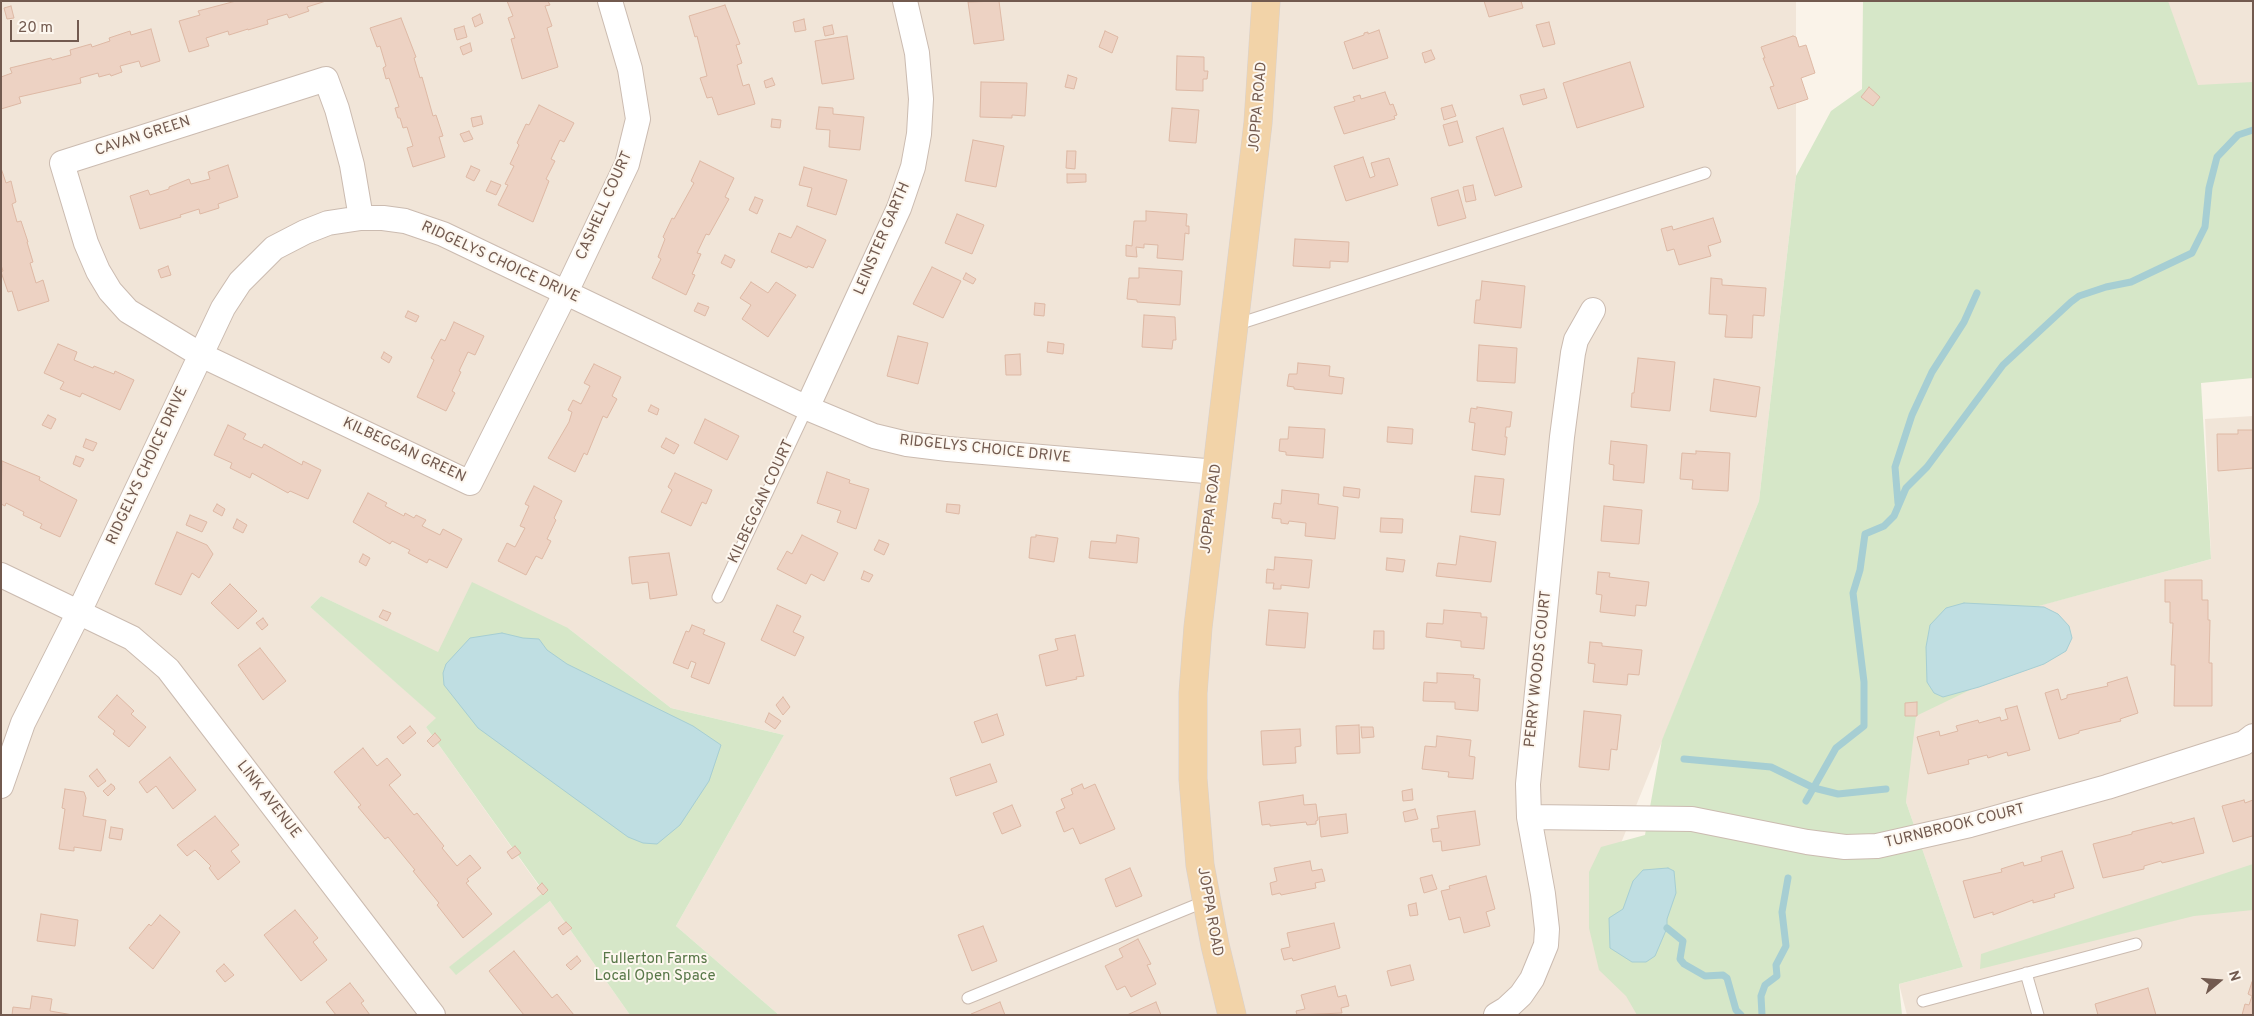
<!DOCTYPE html>
<html>
<head>
<meta charset="utf-8">
<style>
  body { margin:0 }
  #map { position:relative; width:2254px; height:1016px; overflow:hidden; background:#faf3e9; font-family:Overpass,sans-serif }
  canvas { display:block }
  .frame { position:absolute; inset:0; border:2px solid #725a4f; pointer-events:none }
  .north { position:absolute; left:2194px; top:956px; width:50px; height:50px; -webkit-text-stroke:4px #fdf7ef; paint-order:stroke; rotate:72deg; font-size:14px; font-weight:700; line-height:20px; text-align:center; color:#725a4f }
  .north::after { content:''; display:block; margin:auto; width:18px; height:22px; background:#725a4f; clip-path:polygon(50% 0,100% 100%,50% 72%,0 100%) }
  .scale { position:absolute; left:10px; top:20px; width:69px; height:22px; box-sizing:border-box; border:2px solid #725a4f; border-top:0; padding-left:6px; font-size:15px; line-height:18px; white-space:nowrap; color:#725a4f; -webkit-text-stroke:4px #fdf7ef; paint-order:stroke }
</style>
</head>
<body>
<div id="map">
<canvas width="2254" height="1016"></canvas>
<div class="frame"></div>
<div class="north">N</div>
<div class="scale">20 m</div>
</div>
<script>
const c = document.querySelector('canvas').getContext('2d');
c.lineJoin = 'round';
function fill(path, color) { c.fillStyle = color; c.fill(path, 'evenodd'); }
const shape = rows => new Path2D(rows.map(r => 'M' + r).join(''));
function stroke(path, color, width, dash) { c.strokeStyle = color; c.lineWidth = width; c.lineCap = dash ? 'butt' : 'round'; c.setLineDash(dash || []); c.stroke(path); }
function label(font, color, halo, rows, align = 'center') {
  c.font = font + ' Overpass,sans-serif'; c.lineWidth = 4; c.setLineDash([]); c.textBaseline = 'middle'; c.strokeStyle = halo; c.fillStyle = color; for (const [text, x, y, turn = 0] of rows) {
    c.save(); c.translate(x, y); c.rotate((+turn || 0) * Math.PI / 180); c.textAlign = isNaN(turn) ? turn : align; if (halo) c.strokeText(text, 0, 0); c.fillText(text, 0, 0); c.restore();
  }
}
const residential = shape([
  [1,1,1796,1,1796,176,1759,501,1594,910,1655,1015,779,1015,676,926,784,735,671,708,568,628,438,653,321,596,310,607,437,718,426,727,544,893,450,967,456,974,550,901,630,1015,1,1015],
  [2118,1,2253,1,2253,120,2154,107],
  [2253,416,2253,1015,1907,1015,1899,984,1963,967,1906,802,1916,639,2211,559,2205,419]
]);
const green = shape([
  [1863,1,2168,1,2198,85,2253,82,2253,378,2201,383,2211,559,1995,618,1998,660,1970,690,1916,716,1906,802,1963,967,1899,984,1902,1015,1637,1015,1626,996,1599,970,1589,928,1589,872,1601,847,1645,835,1662,740,1759,501,1796,176,1831,111,1862,89],
  [472,582,568,628,671,708,784,735,676,926,779,1015,630,1015,550,901,456,975,449,967,544,892,426,727,436,718,310,607,321,596,438,652],
  [2253,864,2253,910,2194,916,1980,969,1981,954]
]);
const water = shape([
  [1964,603,2044,607,2058,614,2069,626,2072,638,2066,651,2044,664,1979,687,1943,697,1934,693,1927,682,1926,647,1930,625,1946,608,1964,603],
  [502,633,523,638,539,639,547,650,567,664,693,726,721,745,709,781,680,825,657,844,643,843,628,837,478,728,444,685,443,673,446,664,470,638,502,633],
  [1668,868,1674,871,1676,893,1667,919,1667,928,1655,956,1646,962,1632,962,1610,948,1609,918,1623,909,1633,881,1643,870,1668,868]
]);
const stream = shape([
  [1898,503,1895,467,1912,415,1932,372,1964,322,1977,293],
  [1684,759,1771,767,1814,788,1838,794,1886,789],
  [1806,801,1836,748,1864,726,1864,682,1853,593,1860,570,1865,534,1884,526,1894,516,1906,488,1927,467,2003,365,2071,302,2079,296,2106,287,2131,282,2192,253,2205,227,2209,188,2217,157,2238,135,2253,130],
  [1667,928,1683,941,1680,959,1684,964,1705,976,1723,975,1727,978,1736,1010,1741,1015],
  [1762,1015,1761,996,1765,985,1777,976,1776,965,1786,946,1782,912,1788,878]
]);
const building = shape([
  [236,1,326,1,307,7,309,11,289,18,287,14,267,20,268,24,248,30,248,29,229,35,228,31,206,38,209,46,189,52,179,21,200,15,198,11,236,1],
  [507,1,548,1,550,5,545,6,552,26,547,28,558,67,522,79,511,39,515,38,508,18,513,16,507,1],
  [999,1,1004,40,974,44,968,2,999,1],
  [1484,1,1521,1,1523,8,1489,17,1484,1],
  [725,5,740,44,736,45,742,63,737,65,743,86,749,84,755,104,718,115,712,97,707,98,700,78,707,76,697,36,695,37,689,16,725,5],
  [11,6,14,18,7,19,4,8,11,6],
  [480,14,483,23,475,27,472,18,480,14],
  [401,18,416,57,414,58,420,78,422,77,433,116,436,115,443,136,439,137,445,157,413,167,407,148,413,146,407,127,403,128,400,118,398,118,395,108,399,107,389,78,386,79,383,68,386,66,380,46,377,47,370,28,401,18],
  [804,19,806,30,795,32,793,22,804,19],
  [1549,22,1555,44,1543,47,1536,25,1549,22],
  [832,25,834,34,825,36,823,27,832,25],
  [464,26,467,37,457,40,454,29,464,26],
  [151,29,160,61,141,67,139,61,120,66,122,72,111,76,110,74,99,77,98,73,80,78,81,83,19,97,21,103,1,109,1,77,12,73,10,68,51,58,52,60,71,55,70,50,91,44,92,47,110,41,109,38,130,31,131,35,151,29],
  [1379,30,1388,58,1353,69,1344,42,1364,35,1364,33,1368,32,1368,34,1379,30],
  [1105,31,1118,37,1112,53,1099,47,1105,31],
  [847,36,854,79,822,84,815,41,847,36],
  [1793,36,1796,37,1799,47,1806,45,1815,73,1801,78,1808,99,1778,109,1770,87,1774,86,1763,58,1765,58,1761,47,1793,36],
  [470,43,472,51,463,55,460,47,470,43],
  [1431,50,1435,59,1425,63,1422,53,1431,50],
  [1177,56,1204,57,1204,71,1208,71,1207,79,1203,79,1203,91,1176,90,1177,56],
  [1630,62,1644,107,1577,128,1563,83,1630,62],
  [1068,75,1077,78,1074,89,1065,87,1068,75],
  [772,78,775,85,766,88,764,81,772,78],
  [981,82,1027,83,1025,116,1012,115,1012,118,980,117,981,82],
  [1869,87,1880,97,1873,106,1861,97,1869,87],
  [1544,89,1547,98,1523,105,1520,95,1544,89],
  [1385,92,1390,105,1393,104,1397,115,1394,116,1395,119,1344,134,1334,107,1355,101,1353,97,1360,95,1361,99,1385,92],
  [539,105,574,123,564,142,560,140,551,159,555,161,546,179,549,181,533,222,498,205,508,185,505,184,514,166,510,164,519,145,517,143,526,124,529,125,539,105],
  [1452,105,1456,116,1444,120,1441,108,1452,105],
  [819,107,833,108,833,114,864,117,860,150,829,147,830,130,816,129,819,107],
  [1172,108,1199,110,1196,143,1169,141,1172,108],
  [481,116,483,124,473,127,471,118,481,116],
  [772,119,781,120,780,128,771,127,772,119],
  [1457,121,1463,142,1449,146,1443,125,1457,121],
  [1503,128,1522,187,1495,196,1476,137,1503,128],
  [469,131,473,139,464,142,460,134,469,131],
  [973,140,1004,146,996,187,965,181,973,140],
  [1067,151,1076,151,1075,169,1066,168,1067,151],
  [1363,157,1370,178,1375,176,1371,163,1389,158,1398,185,1346,201,1334,166,1363,157],
  [700,161,734,178,725,197,729,199,709,235,706,234,697,253,701,254,692,274,695,275,686,295,652,278,661,259,658,257,665,239,663,237,672,218,674,219,694,183,691,181,700,161],
  [228,165,238,197,218,204,219,208,200,214,199,209,180,215,181,217,140,229,130,196,148,190,150,195,169,189,169,187,189,179,191,184,210,179,208,172,228,165],
  [471,166,480,170,474,181,466,177,471,166],
  [804,167,847,180,836,215,807,206,812,188,799,185,804,167],
  [1,168,6,183,11,181,16,202,12,204,17,222,21,221,28,242,27,242,33,262,30,263,36,283,43,280,49,301,18,311,12,291,8,292,1,272,3,271,1,265,1,168],
  [1067,174,1086,174,1086,182,1067,183,1067,174],
  [491,181,501,185,496,195,486,191,491,181],
  [1473,185,1476,200,1466,202,1463,187,1473,185],
  [1458,190,1466,218,1438,226,1431,198,1458,190],
  [755,197,763,200,757,214,749,210,755,197],
  [1146,211,1187,214,1186,226,1189,226,1189,234,1185,233,1183,260,1157,258,1158,245,1144,244,1144,248,1136,247,1137,257,1126,256,1126,245,1132,246,1134,221,1146,221,1146,211],
  [957,214,984,225,972,254,945,243,957,214],
  [1713,218,1721,242,1708,246,1711,256,1679,265,1674,249,1667,251,1661,229,1672,226,1673,230,1713,218],
  [797,226,826,240,813,268,808,266,807,268,771,252,779,233,791,238,797,226],
  [1295,239,1349,242,1348,262,1330,261,1330,268,1293,266,1295,239],
  [725,255,735,260,731,268,721,263,725,255],
  [168,266,171,275,161,278,158,270,168,266],
  [932,267,961,281,943,318,913,304,932,267],
  [1139,268,1182,271,1180,305,1137,302,1137,300,1127,299,1129,278,1139,278,1139,268],
  [966,273,976,279,973,284,963,279,966,273],
  [1711,278,1722,279,1722,285,1766,288,1764,316,1753,315,1752,338,1725,337,1727,315,1709,314,1711,278],
  [1482,281,1525,286,1521,328,1474,323,1476,300,1480,300,1482,281],
  [751,282,768,293,776,282,796,295,768,337,742,319,751,305,740,298,751,282],
  [698,303,709,307,705,316,694,311,698,303],
  [1035,303,1045,304,1044,316,1034,315,1035,303],
  [408,311,419,316,416,322,405,317,408,311],
  [1144,315,1175,317,1176,340,1173,340,1172,349,1142,347,1144,315],
  [454,322,484,336,475,355,468,352,459,371,461,372,452,391,455,393,446,411,417,397,434,360,431,358,441,339,445,341,454,322],
  [898,336,928,343,918,384,887,376,898,336],
  [1048,342,1064,344,1063,354,1047,352,1048,342],
  [58,344,77,352,74,360,93,368,94,366,114,374,115,371,134,380,120,410,82,393,80,397,60,389,64,382,44,373,58,344],
  [1479,345,1517,348,1515,383,1477,381,1479,345],
  [384,352,392,357,389,363,381,358,384,352],
  [1020,354,1021,375,1006,375,1005,355,1020,354],
  [1638,358,1675,362,1670,411,1631,407,1632,393,1634,393,1638,358],
  [1298,363,1330,366,1329,376,1344,378,1342,394,1294,389,1294,387,1287,386,1289,374,1297,374,1298,363],
  [594,364,621,377,612,396,617,399,607,418,603,416,587,455,584,453,575,472,548,458,569,422,572,412,568,410,573,400,581,404,590,386,584,383,594,364],
  [1714,379,1760,387,1756,417,1710,411,1714,379],
  [651,405,659,409,657,415,648,411,651,405],
  [1477,407,1512,412,1510,427,1506,427,1505,437,1507,437,1505,455,1472,450,1475,423,1469,422,1471,408,1477,409,1477,407],
  [48,415,56,419,51,429,42,425,48,415],
  [705,419,739,436,727,460,694,443,705,419],
  [228,425,246,434,243,439,262,448,264,444,302,465,303,461,321,470,308,499,290,491,288,493,252,473,250,478,230,468,232,463,214,455,228,425],
  [1289,427,1325,429,1323,458,1286,455,1286,452,1279,451,1280,439,1288,439,1289,427],
  [1388,427,1413,429,1412,444,1387,442,1388,427],
  [2238,430,2253,430,2253,468,2218,471,2217,434,2238,434,2238,430],
  [666,438,679,445,674,454,661,447,666,438],
  [86,439,97,443,93,451,83,447,86,439],
  [1611,441,1647,445,1644,483,1613,480,1614,465,1609,464,1611,441],
  [1696,451,1730,453,1728,491,1692,489,1693,480,1680,479,1682,453,1696,454,1696,451],
  [76,456,84,459,80,467,73,464,76,456],
  [2,461,40,477,39,480,77,500,60,537,40,528,42,524,23,515,24,512,6,503,5,506,1,504,2,461],
  [827,472,850,480,849,483,869,489,856,529,837,522,841,511,817,503,827,472],
  [675,473,712,490,706,504,702,502,691,526,661,512,672,490,668,487,675,473],
  [1475,476,1504,479,1500,515,1471,512,1475,476],
  [534,486,562,501,554,518,556,520,547,539,551,541,542,559,536,556,526,575,498,561,507,543,515,547,525,528,520,526,529,506,525,504,534,486],
  [1344,487,1360,489,1359,498,1343,496,1344,487],
  [1282,490,1319,494,1318,504,1338,507,1335,539,1305,536,1306,523,1289,521,1288,524,1281,523,1281,519,1272,518,1274,503,1281,504,1282,490],
  [368,493,387,503,385,506,404,516,405,513,414,518,416,515,426,520,422,526,440,535,443,529,462,539,447,568,429,559,427,563,408,553,410,550,392,541,390,544,353,522,368,493],
  [217,504,225,509,222,516,213,511,217,504],
  [947,504,960,505,959,514,946,512,947,504],
  [1604,506,1642,510,1639,544,1601,541,1604,506],
  [190,515,207,522,202,532,186,525,190,515],
  [1381,518,1403,519,1402,533,1380,532,1381,518],
  [237,519,247,525,243,533,233,528,237,519],
  [177,532,207,545,213,554,199,578,192,573,181,595,155,584,177,532],
  [802,535,838,553,824,581,811,574,806,584,777,569,787,551,792,554,802,535],
  [1036,535,1058,538,1054,562,1029,558,1031,537,1036,537,1036,535],
  [1117,535,1139,538,1137,563,1089,558,1091,541,1116,543,1117,535],
  [1460,536,1496,542,1491,582,1436,576,1438,563,1456,565,1460,536],
  [879,540,889,544,884,555,874,550,879,540],
  [669,553,677,595,650,599,648,582,632,584,629,557,669,553],
  [363,554,370,558,366,566,359,562,363,554],
  [1275,557,1312,560,1309,588,1281,585,1281,589,1273,589,1274,583,1266,583,1267,569,1274,570,1275,557],
  [1387,558,1405,560,1403,572,1386,570,1387,558],
  [864,571,873,575,869,582,861,579,864,571],
  [1598,572,1610,573,1609,577,1649,582,1646,606,1636,605,1635,616,1600,612,1602,595,1596,594,1598,572],
  [2165,580,2202,580,2202,600,2208,600,2208,620,2210,620,2209,663,2212,663,2212,706,2174,706,2175,665,2171,665,2173,623,2170,623,2170,602,2165,602,2165,580],
  [230,584,257,611,238,629,211,603,230,584],
  [777,605,801,616,793,632,804,637,795,656,761,640,777,605],
  [383,610,391,613,387,621,379,617,383,610],
  [1269,610,1308,613,1305,648,1266,645,1269,610],
  [1444,610,1481,613,1481,617,1487,617,1484,649,1461,647,1461,641,1426,637,1427,623,1443,624,1444,610],
  [263,618,268,625,262,630,256,623,263,618],
  [692,625,705,630,703,634,725,643,709,684,691,677,696,663,691,661,688,669,673,663,686,631,689,632,692,625],
  [1374,631,1384,631,1384,649,1373,649,1374,631],
  [1075,635,1084,676,1076,677,1077,679,1046,686,1039,655,1058,650,1055,639,1075,635],
  [1590,642,1602,643,1602,646,1642,650,1639,675,1628,674,1627,685,1593,682,1595,664,1588,663,1590,642],
  [260,648,286,681,263,700,238,665,260,648],
  [1437,673,1474,675,1473,678,1480,679,1478,711,1455,709,1455,702,1423,701,1424,682,1437,683,1437,673],
  [2127,677,2138,713,2120,719,2121,721,2079,731,2079,733,2059,739,2045,693,2058,689,2061,700,2067,698,2067,695,2108,686,2107,683,2127,677],
  [117,695,134,711,131,714,146,727,129,747,113,734,115,731,98,717,117,695],
  [783,697,790,707,783,715,776,705,783,697],
  [1917,702,1917,716,1905,716,1905,703,1917,702],
  [2017,706,2030,750,2008,756,2007,752,1988,758,1987,755,1968,760,1969,764,1928,774,1917,737,1939,731,1940,736,1958,731,1956,726,1978,720,1979,723,2000,717,2001,721,2008,719,2005,709,2017,706],
  [1584,711,1621,715,1617,750,1611,749,1609,770,1579,767,1584,711],
  [769,713,781,721,775,729,765,722,769,713],
  [997,714,1004,735,982,743,974,722,997,714],
  [1359,725,1360,753,1337,754,1336,726,1359,725],
  [410,726,416,733,403,744,397,737,410,726],
  [1361,727,1373,727,1374,737,1362,738,1361,727],
  [1300,729,1301,746,1295,747,1296,763,1263,765,1261,731,1300,729],
  [435,733,441,740,433,747,427,741,435,733],
  [1437,736,1471,740,1469,756,1475,757,1473,779,1448,777,1449,772,1422,769,1425,746,1436,747,1437,736],
  [363,748,377,766,387,758,401,775,389,785,414,815,417,813,444,846,442,848,457,866,470,855,481,868,467,879,469,881,466,883,492,914,463,938,437,905,439,903,413,871,415,870,388,837,385,839,358,807,361,805,334,772,363,748],
  [170,757,196,790,173,809,156,786,147,793,139,782,170,757],
  [990,764,997,782,956,796,950,778,990,764],
  [97,769,106,781,98,787,89,776,97,769],
  [111,784,114,786,115,789,108,796,103,791,111,784],
  [1082,784,1084,789,1095,784,1115,829,1080,844,1073,828,1064,832,1056,812,1065,808,1061,799,1073,794,1071,789,1082,784],
  [65,789,84,792,86,798,83,816,106,820,101,851,74,847,74,851,59,849,65,809,62,808,65,789],
  [1412,789,1413,800,1403,801,1402,791,1412,789],
  [1303,795,1304,805,1316,804,1318,820,1316,821,1316,824,1307,825,1306,822,1270,826,1270,824,1262,825,1259,802,1303,795],
  [2244,800,2245,803,2253,800,2253,839,2252,836,2233,842,2222,806,2244,800],
  [1012,805,1021,826,1002,834,993,813,1012,805],
  [1415,809,1418,819,1405,822,1403,812,1415,809],
  [1475,811,1480,845,1442,851,1441,841,1433,842,1431,829,1439,828,1437,816,1475,811],
  [1346,814,1348,833,1321,837,1319,817,1346,814],
  [215,816,239,845,231,851,240,862,218,880,209,868,211,866,195,850,187,856,177,845,215,816],
  [2194,818,2204,853,2162,863,2161,861,2144,866,2144,869,2103,878,2093,844,2132,834,2132,832,2172,822,2172,824,2194,818],
  [111,827,123,829,121,840,109,838,111,827],
  [515,846,521,853,512,859,507,852,515,846],
  [2062,851,2074,888,2054,894,2055,897,2033,903,2033,900,1993,915,1993,912,1974,918,1963,881,2002,872,2001,869,2023,862,2024,866,2042,861,2041,857,2062,851],
  [1310,861,1312,871,1322,869,1325,881,1315,883,1316,888,1281,895,1280,893,1272,895,1270,883,1277,881,1274,868,1310,861],
  [1130,868,1142,896,1116,907,1105,879,1130,868],
  [1432,875,1437,889,1424,893,1420,878,1432,875],
  [1486,876,1495,909,1486,912,1490,926,1464,933,1460,917,1449,920,1441,891,1450,889,1449,886,1486,876],
  [542,883,548,890,543,895,537,888,542,883],
  [1416,903,1418,915,1410,916,1408,905,1416,903],
  [295,910,318,938,313,942,327,960,301,981,264,935,295,910],
  [41,914,78,920,75,946,37,941,41,914],
  [160,915,180,932,153,969,129,948,149,924,151,926,160,915],
  [566,922,572,928,563,935,558,928,566,922],
  [1334,923,1340,948,1293,961,1292,958,1284,960,1281,949,1290,947,1287,933,1334,923],
  [983,926,997,961,972,971,958,935,983,926],
  [1138,939,1151,964,1147,965,1156,984,1131,997,1125,986,1117,990,1105,966,1123,957,1119,949,1138,939],
  [514,951,552,998,557,994,574,1015,524,1015,489,971,514,951],
  [577,956,581,961,571,970,566,965,577,956],
  [224,964,234,975,225,982,216,971,224,964],
  [1410,965,1414,980,1391,986,1387,971,1410,965],
  [2252,982,2253,1015,2242,1015,2245,1004,2249,1005,2252,996,2248,994,2252,982],
  [350,983,364,1001,361,1003,370,1015,336,1015,326,1002,350,983],
  [1335,986,1338,997,1346,995,1349,1006,1341,1008,1342,1013,1297,1015,1296,1011,1305,1009,1301,995,1335,986],
  [2148,988,2156,1015,2098,1015,2095,1004,2148,988],
  [32,996,52,999,50,1011,73,1015,12,1015,13,1007,30,1009,32,996],
  [1000,1002,1005,1015,971,1015,971,1014,1000,1002],
  [1156,1002,1161,1015,1127,1015,1156,1002]
]);
const service = shape([
  [1235,325,1705,173],
  [718,597,807,408],
  [2026,973,2038,1015],
  [968,998,1206,901],
  [1923,1001,2136,944]
]);
const minor = shape([
  [361,218,352,165,337,109,326,79,62,163,86,243,98,271,110,291,128,311,201,355,470,483,566,292,627,164,638,119,630,69,610,1],
  [807,408,899,208,913,167,919,134,921,99,917,53,905,1],
  [1,575,132,638,168,669,433,1015],
  [1,786,23,723,79,612,223,308,240,282,274,248,305,232,328,223,361,218,383,218,405,221,443,234,807,408,874,436,907,444,948,449,1217,472],
  [1529,817,1692,819,1807,842,1845,847,1877,846,1970,825,2107,787,2244,743,2253,736],
  [1496,1015,1506,1009,1521,995,1532,979,1546,945,1547,929,1543,894,1529,817,1528,784,1562,437,1573,353,1576,340,1593,310]
]);
const primary = shape([
  [1232,1015,1215,945,1200,865,1193,779,1193,693,1198,627,1258,123,1266,1]
]);
const streetNames = [
  ["JOPPA ROAD",1259,107,-85],
  ["CAVAN GREEN",143,137,-18],
  ["CASHELL COURT",605,206,-66],
  ["LEINSTER GARTH",883,239,-67],
  ["RIDGELYS CHOICE DRIVE",500,263,25],
  ["RIDGELYS CHOICE DRIVE",985,450,6],
  ["KILBEGGAN GREEN",404,451,25],
  ["RIDGELYS CHOICE DRIVE",148,466,-65],
  ["KILBEGGAN COURT",762,502,-65],
  ["JOPPA ROAD",1212,509,-83],
  ["PERRY WOODS COURT",1539,669,-84],
  ["LINK AVENUE",268,800,52],
  ["TURNBROOK COURT",1955,827,-14],
  ["JOPPA ROAD",1209,912,80]
];
const parkNames = [
  ["Fullerton Farms",655,960],
  ["Local Open Space",655,977]
];
fill(residential, '#f1e5d8');
fill(green, '#d6e7c8');
fill(water, '#bfdee2');
stroke(water, '#a6ced3', 1);
stroke(stream, '#a6ced3', 7);
fill(building, '#edd2c3');
stroke(building, '#deb9a5', 1);
stroke(service, '#cbbbb0', 13);
stroke(minor, '#cbbbb0', 26);
stroke(primary, '#d8d1ce', 29);
stroke(service, '#fff', 11);
stroke(minor, '#fff', 24);
stroke(primary, '#f2d3a8', 28);
label('15px', '#725a4f', '#fdf7ef', streetNames);
label('15px', '#587748', '#fdf7ef', parkNames);
</script>
</body>
</html>
